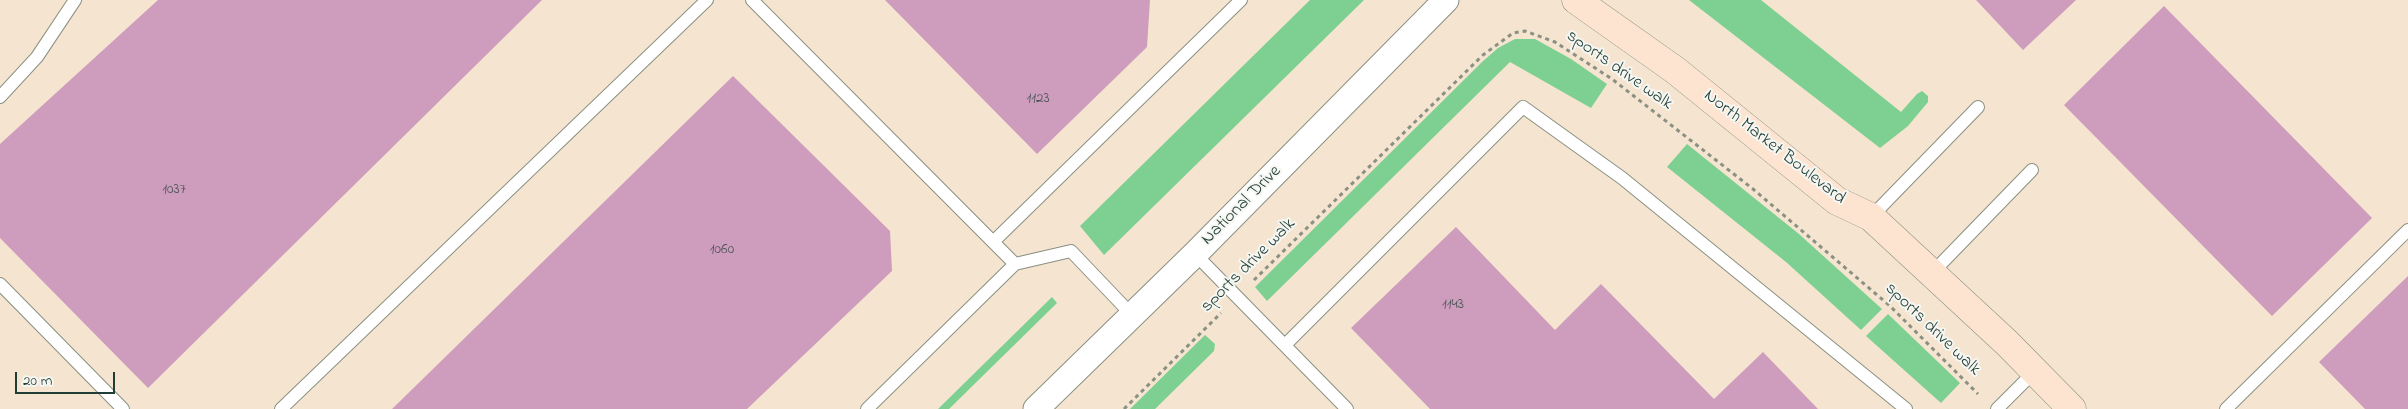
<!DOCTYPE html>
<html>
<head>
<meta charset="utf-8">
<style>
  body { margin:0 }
  #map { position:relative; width:2408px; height:409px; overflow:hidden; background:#f5e4cf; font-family:"Indie Flower",sans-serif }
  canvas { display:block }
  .scale { position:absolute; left:15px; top:372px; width:100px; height:22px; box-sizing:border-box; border:2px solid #1f3d34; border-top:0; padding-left:6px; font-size:15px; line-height:18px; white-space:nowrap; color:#1f3d34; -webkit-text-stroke:4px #f6f6f2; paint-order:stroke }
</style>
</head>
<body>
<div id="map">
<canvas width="2408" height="409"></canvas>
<div class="scale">20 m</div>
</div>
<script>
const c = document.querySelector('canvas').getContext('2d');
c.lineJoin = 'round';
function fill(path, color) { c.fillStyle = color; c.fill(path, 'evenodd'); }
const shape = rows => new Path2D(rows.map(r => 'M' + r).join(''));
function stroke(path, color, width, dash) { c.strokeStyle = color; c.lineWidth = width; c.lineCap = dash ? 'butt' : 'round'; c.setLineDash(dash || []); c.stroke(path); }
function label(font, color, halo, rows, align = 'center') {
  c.font = font + ' "Indie Flower",sans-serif'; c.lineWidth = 4; c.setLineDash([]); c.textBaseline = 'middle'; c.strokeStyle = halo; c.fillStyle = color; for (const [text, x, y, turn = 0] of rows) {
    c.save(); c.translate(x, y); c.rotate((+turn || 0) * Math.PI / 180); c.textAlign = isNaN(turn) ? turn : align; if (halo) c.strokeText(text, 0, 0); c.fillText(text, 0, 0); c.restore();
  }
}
const green = shape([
  [1310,0,1364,0,1104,255,1080,226],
  [1689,0,1761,0,1901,112,1917,94,1922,91,1928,96,1928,102,1908,126,1880,148],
  [1515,39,1535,39,1571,59,1607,84,1591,108,1510,62,1267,301,1255,287,1482,62,1498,48],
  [1687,144,1799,234,1882,309,1861,330,1786,262,1667,167],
  [1052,297,1057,303,949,409,938,409],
  [1888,314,1960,383,1941,403,1866,336],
  [1205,335,1215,344,1214,351,1155,409,1130,409]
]);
const building = shape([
  [158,0,542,0,148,388,0,238,0,144],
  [885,0,1150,0,1147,47,1037,154],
  [1976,0,2076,0,2023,50],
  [2164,6,2372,218,2272,316,2064,105],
  [733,76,890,231,892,271,747,409,392,409],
  [1456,227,1555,330,1601,284,1714,399,1763,352,1818,409,1430,409,1351,328],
  [2408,276,2408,409,2365,409,2319,362]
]);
const path = shape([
  [1254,280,1483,55,1513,33,1525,31,1555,42,1612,79,1753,189,1890,306,1978,394],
  [1124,409,1221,313]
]);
const service = shape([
  [752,0,1015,264],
  [0,97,37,57,75,0],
  [1871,217,1978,107],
  [993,242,1241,0],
  [1195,254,1347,409],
  [1932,273,2032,170],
  [0,284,123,409],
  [1285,345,1523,107,1622,178,1906,409],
  [281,409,707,0],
  [867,409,1015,264,1071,251,1132,315],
  [1997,409,2035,371],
  [2226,409,2408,230]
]);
const minor = shape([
  [1036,409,1195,254,1446,0]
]);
const secondary = shape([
  [1576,0,1675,70,1837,201,1871,217,2007,343,2072,409]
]);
const numberNames = [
  ["1123",1038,100],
  ["1037",174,191],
  ["1060",722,251],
  ["1143",1453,306]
];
const streetNames = [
  ["sports drive walk",1619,71,35],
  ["North Market Boulevard",1774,148,38],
  ["National Drive",1242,206,-45],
  ["sports drive walk",1249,266,-45],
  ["sports drive walk",1932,330,44]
];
fill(green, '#7dd092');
fill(building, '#ce9cbd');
stroke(service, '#8a9082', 14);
stroke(minor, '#8a9082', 27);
stroke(secondary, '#8a9082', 29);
stroke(path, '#8a9082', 3, [4, 4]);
stroke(service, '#fff', 12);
stroke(minor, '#fff', 25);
stroke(secondary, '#fde4d1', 28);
label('15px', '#4b5556', null, numberNames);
label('18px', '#1f3d34', '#f6f6f2', streetNames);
</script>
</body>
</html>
